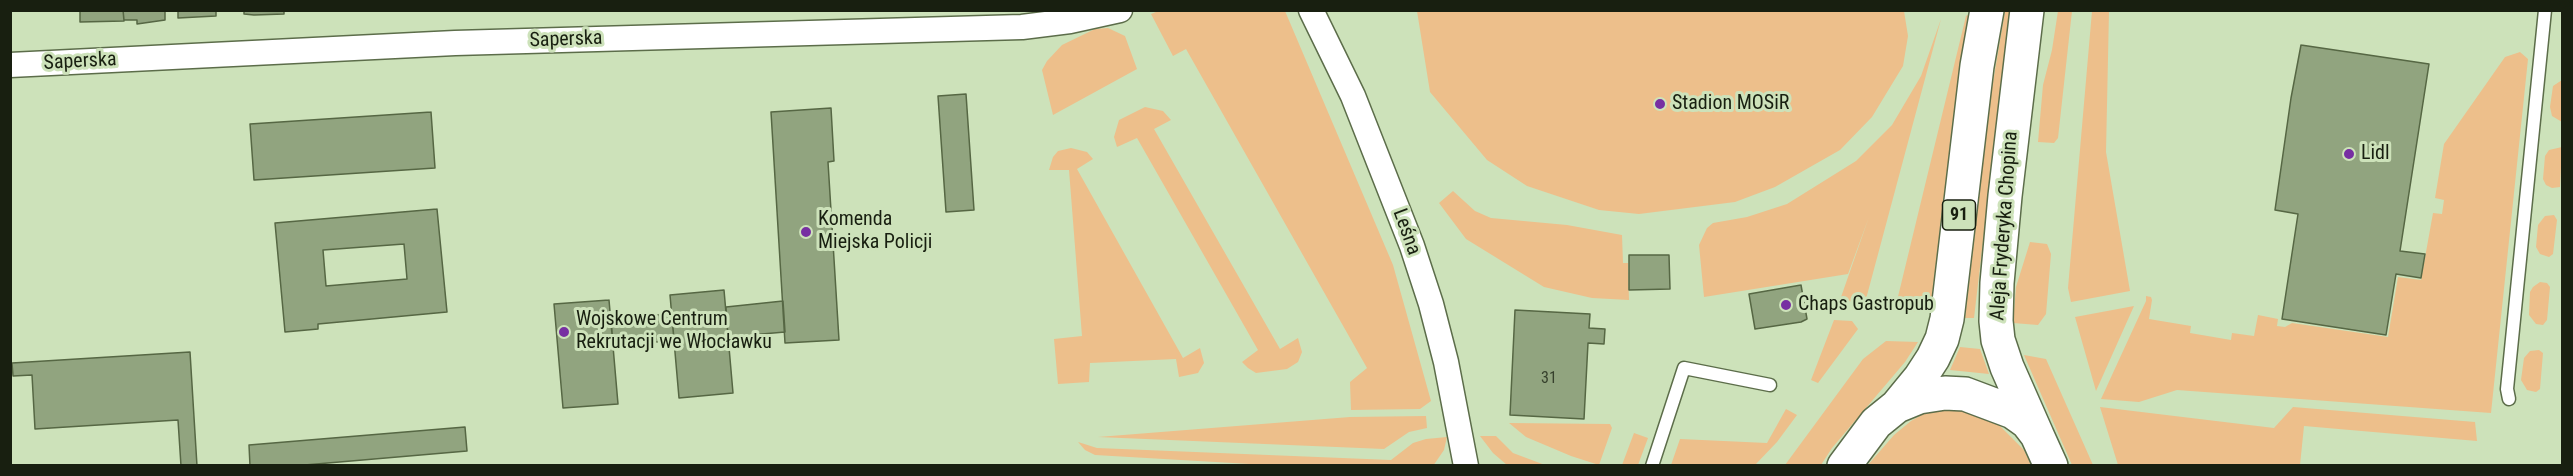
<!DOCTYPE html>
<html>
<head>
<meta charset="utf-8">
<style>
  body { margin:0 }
  #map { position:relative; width:2573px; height:476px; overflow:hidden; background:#cde2ba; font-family:"Roboto Condensed",sans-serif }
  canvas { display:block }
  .frame { position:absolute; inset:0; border:12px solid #181f10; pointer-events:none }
</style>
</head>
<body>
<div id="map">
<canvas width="2573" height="476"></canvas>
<div class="frame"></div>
</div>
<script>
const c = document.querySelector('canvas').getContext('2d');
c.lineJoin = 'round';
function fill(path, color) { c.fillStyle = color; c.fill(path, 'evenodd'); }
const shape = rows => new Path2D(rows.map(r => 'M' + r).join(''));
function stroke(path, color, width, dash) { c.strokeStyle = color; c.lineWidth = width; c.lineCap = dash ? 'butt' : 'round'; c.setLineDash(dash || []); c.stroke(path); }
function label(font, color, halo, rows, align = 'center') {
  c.font = font + ' "Roboto Condensed",sans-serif'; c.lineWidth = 6; c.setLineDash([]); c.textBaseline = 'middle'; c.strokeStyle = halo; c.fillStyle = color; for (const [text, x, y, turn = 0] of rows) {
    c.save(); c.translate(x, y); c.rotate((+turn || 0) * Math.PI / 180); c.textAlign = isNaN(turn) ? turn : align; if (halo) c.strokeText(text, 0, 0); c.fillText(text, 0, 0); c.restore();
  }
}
const green = shape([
  [1161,10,1285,11,1393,265,1431,401,1420,409,1351,410,1350,382,1367,368,1186,49,1173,56,1151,14],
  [1417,11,1904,11,1908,36,1903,66,1872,117,1840,150,1775,187,1735,202,1639,214,1599,210,1527,186,1487,160,1430,92],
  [2005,11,2010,11,1974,318,1965,318,1991,94],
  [2058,11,2072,11,2058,138,2054,143,2038,142,2043,85,2052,50],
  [2092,11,2109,11,2106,152,2130,291,2071,302,2068,288],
  [1969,14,1955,103,1930,313,1895,309,1966,16],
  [1941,19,1866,299,1862,303,1840,300,1869,217,1848,274,1704,297,1699,245,1707,228,1713,223,1747,217,1787,204,1856,161,1892,125,1921,76],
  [1108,28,1125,36,1137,69,1053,115,1042,70,1047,61,1062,45,1095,29],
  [2520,52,2528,59,2491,413,2177,390,2139,402,2101,399,2146,301,2146,296,2151,297,2152,300,2149,319,2191,326,2190,333,2231,340,2232,333,2254,336,2258,315,2278,319,2277,326,2285,327,2292,323,2388,337,2398,277,2421,280,2433,213,2442,214,2444,200,2435,198,2444,144,2505,57],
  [2562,80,2562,122,2552,116,2550,107,2553,86],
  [1145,107,1163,111,1171,120,1154,129,1280,349,1298,338,1302,352,1298,362,1287,369,1256,373,1248,368,1242,362,1258,350,1137,138,1117,147,1114,137,1119,120],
  [2562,147,2560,187,2552,188,2546,185,2543,179,2545,156,2549,150],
  [1071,148,1087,152,1093,159,1077,169,1183,358,1200,348,1204,363,1198,373,1179,377,1176,359,1090,363,1089,382,1058,384,1054,339,1082,336,1069,170,1049,170,1053,157,1058,151],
  [1453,191,1475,211,1491,218,1567,225,1622,235,1623,263,1628,263,1629,300,1592,298,1544,287,1466,239,1439,203],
  [2554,215,2557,220,2553,254,2549,257,2540,254,2536,247,2538,225,2545,216],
  [2030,242,2047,244,2051,254,2046,314,2038,325,2013,323,2016,287],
  [2540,282,2547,283,2550,287,2547,320,2543,325,2536,324,2529,315,2530,292,2533,287],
  [2134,306,2096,391,2075,317],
  [1834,320,1852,321,1858,329,1818,383,1811,380],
  [1886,341,1918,342,1905,362,1832,448,1821,465,1785,465,1863,359],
  [1960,347,1980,349,1989,374,1950,370],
  [2530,351,2539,350,2543,353,2540,389,2536,392,2527,390,2521,380,2524,358],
  [2024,355,2046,359,2093,465,2072,465],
  [2100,407,2274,428,2293,407,2475,422,2477,441,2304,426,2300,465,2118,465],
  [1786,409,1797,415,1777,442,1755,465,1671,465,1680,439,1767,443],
  [1955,409,1971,412,1999,425,2024,450,2031,465,1867,466,1894,435,1911,421,1925,413],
  [1426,416,1427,428,1409,432,1384,449,1098,437,1350,417],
  [1509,423,1610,424,1612,428,1599,465,1571,456,1526,437],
  [1634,433,1648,438,1638,465,1622,465],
  [1480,436,1496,436,1513,453,1545,465,1507,465,1493,453],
  [1447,437,1444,450,1433,466,1267,465,1095,455,1085,450,1078,442,1097,448,1391,460,1413,443,1426,439]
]);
const building = shape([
  [80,10,123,10,124,21,80,22,80,10],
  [123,10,165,10,165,20,137,24,137,20,124,20,123,10],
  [178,10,216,10,216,16,178,18,178,10],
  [244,10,284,10,284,14,254,15,244,14,244,10],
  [2301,45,2429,64,2400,251,2425,254,2421,278,2396,274,2386,335,2282,319,2298,214,2275,210,2291,98,2301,45],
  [966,94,974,210,946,212,938,96,966,94],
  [831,108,834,161,828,162,839,340,785,343,771,112,831,108],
  [431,112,435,168,254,180,250,124,431,112],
  [437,209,447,312,318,324,318,329,285,332,275,223,437,209],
  [404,244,407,279,326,286,323,250,404,244],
  [1629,255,1669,255,1670,289,1629,290,1629,255],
  [1801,285,1807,319,1801,322,1755,329,1749,294,1801,285],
  [724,290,733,393,679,398,670,295,724,290],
  [609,300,618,404,563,408,554,304,609,300],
  [783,301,785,332,728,337,726,307,783,301],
  [1515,310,1590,314,1589,328,1605,329,1604,344,1588,343,1584,419,1510,415,1515,310],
  [672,314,674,341,613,344,611,318,672,314],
  [190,352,197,466,181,466,178,420,35,429,32,375,13,376,12,363,190,352],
  [465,427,467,451,293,466,250,466,249,445,465,427]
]);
const lane = shape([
  [2509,399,2507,389,2545,10],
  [1652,466,1684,368,1770,385]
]);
const street = shape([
  [1311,10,1353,96,1412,246,1431,304,1446,362,1466,466],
  [10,65,455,43,1022,27,1070,21,1120,10]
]);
const primary = shape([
  [2027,10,2005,196,1997,283,1996,321,1998,340,2007,367,2037,435],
  [1897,406,1920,378,1933,358,1942,339,1947,319,1977,66,1987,10],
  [1844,466,1876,423,1897,406,1919,397,1945,393,1965,394,2013,412,2027,422,2037,435,2051,466]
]);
const markers = [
  [1660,104,6,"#772fa2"],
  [2349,154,6,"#772fa2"],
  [806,232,6,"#772fa2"],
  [1786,305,6,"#772fa2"],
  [564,332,6,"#772fa2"]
];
const numberNames = [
  ["31",1549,379]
];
const shields = [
  [1959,215,33]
];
const shieldNames = [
  ["91",1959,215]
];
const streetNames = [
  ["Saperska",566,40,-2],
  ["Saperska",80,62,-3],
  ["Aleja Fryderyka Chopina",2005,226,-86],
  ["Leśna",1406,232,70]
];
const poiNames = [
  ["Stadion MOSiR",1672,104],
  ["Lidl",2361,154],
  ["Komenda",818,220],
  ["Miejska Policji",818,243],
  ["Chaps Gastropub",1798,305],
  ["Wojskowe Centrum",576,320],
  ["Rekrutacji we Włocławku",576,343]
];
fill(green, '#edbf8b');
fill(building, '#91a47f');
stroke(building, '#566744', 1.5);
stroke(lane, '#5c6d4a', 15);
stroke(street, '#5c6d4a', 27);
stroke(primary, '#5c6d4a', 36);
stroke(lane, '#fff', 12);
stroke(street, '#fff', 24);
stroke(primary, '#fff', 33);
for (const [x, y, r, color] of markers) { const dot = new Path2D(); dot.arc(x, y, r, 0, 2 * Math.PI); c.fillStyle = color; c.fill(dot); stroke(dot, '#cde2ba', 2); }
label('16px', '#36402c', null, numberNames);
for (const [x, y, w] of shields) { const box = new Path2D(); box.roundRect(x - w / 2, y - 15, w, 30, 4.5); c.fillStyle = '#cde2ba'; c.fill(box); stroke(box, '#181f10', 1.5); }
label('bold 18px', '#181f10', null, shieldNames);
label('20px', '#181f10', '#cde2ba', streetNames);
label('20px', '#181f10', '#cde2ba', poiNames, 'left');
</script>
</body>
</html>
